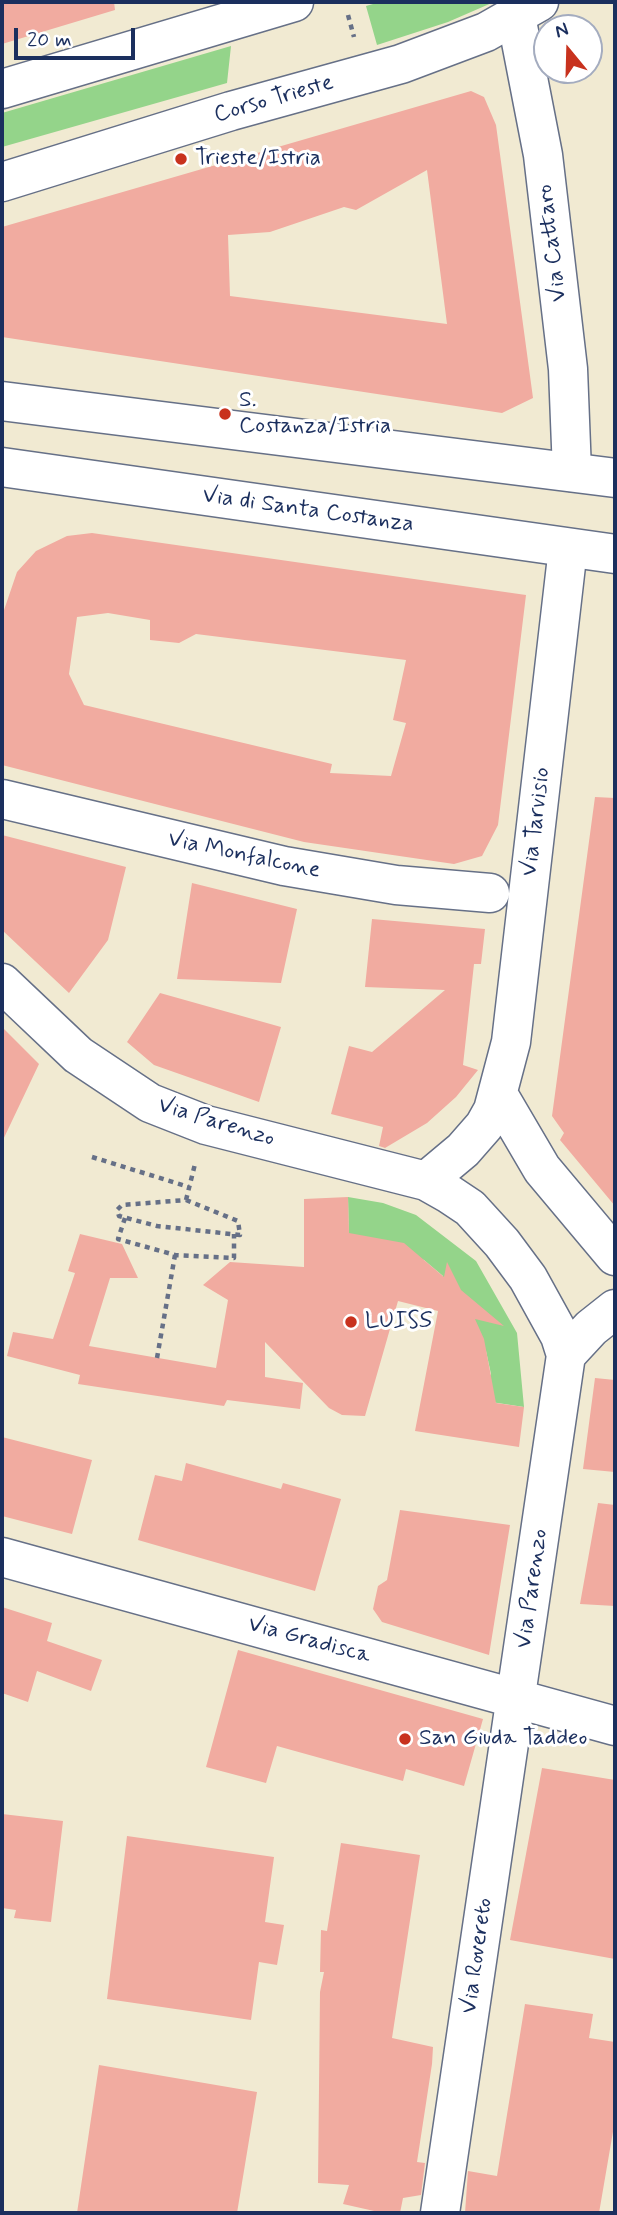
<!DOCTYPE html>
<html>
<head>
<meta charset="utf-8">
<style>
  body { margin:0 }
  #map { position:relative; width:617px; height:2215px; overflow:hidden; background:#f1ead2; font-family:Mynerve,sans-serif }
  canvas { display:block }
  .frame { position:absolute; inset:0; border:4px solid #1b2f5e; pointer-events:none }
  .north { position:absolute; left:533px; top:14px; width:70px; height:70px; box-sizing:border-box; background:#fff; border:2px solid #a4acbf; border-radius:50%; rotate:341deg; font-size:19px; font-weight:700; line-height:28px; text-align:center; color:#1b2f5e }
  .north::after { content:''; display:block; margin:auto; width:24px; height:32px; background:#c8321e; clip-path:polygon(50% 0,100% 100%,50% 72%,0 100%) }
  .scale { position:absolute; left:14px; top:28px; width:121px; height:32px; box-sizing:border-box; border:4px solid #1b2f5e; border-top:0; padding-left:9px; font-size:21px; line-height:24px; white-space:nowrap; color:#1b2f5e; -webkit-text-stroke:5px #fff; paint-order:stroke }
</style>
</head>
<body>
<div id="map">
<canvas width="617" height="2215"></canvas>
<div class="frame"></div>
<div class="north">N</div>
<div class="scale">20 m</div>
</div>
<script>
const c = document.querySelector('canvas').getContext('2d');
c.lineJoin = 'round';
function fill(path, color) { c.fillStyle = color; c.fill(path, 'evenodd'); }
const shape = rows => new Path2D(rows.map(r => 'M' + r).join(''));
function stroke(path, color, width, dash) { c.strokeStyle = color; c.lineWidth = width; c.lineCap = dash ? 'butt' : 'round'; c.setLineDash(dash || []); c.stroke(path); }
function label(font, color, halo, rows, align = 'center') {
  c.font = font + ' Mynerve,sans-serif'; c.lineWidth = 6; c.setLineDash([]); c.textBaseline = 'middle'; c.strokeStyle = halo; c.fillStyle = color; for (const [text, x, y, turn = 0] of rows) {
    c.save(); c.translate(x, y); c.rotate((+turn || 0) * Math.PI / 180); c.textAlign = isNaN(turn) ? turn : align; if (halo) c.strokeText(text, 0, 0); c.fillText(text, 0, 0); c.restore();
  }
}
const green = shape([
  [380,2,494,2,448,22,377,45,366,6],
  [231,46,227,83,2,147,2,113],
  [348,1197,383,1203,416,1215,476,1261,517,1333,524,1407,478,1400,491,1374,486,1351,438,1284,443,1276,424,1260,349,1242]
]);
const building = shape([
  [2,2,114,2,115,10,2,44],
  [471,91,484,97,496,125,533,398,502,413,2,337,2,227],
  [427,170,447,324,230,296,228,235,270,232,344,207,356,210],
  [92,533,526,595,498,825,482,856,454,864,304,842,2,765,2,616,17,572,36,551,67,536],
  [108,613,150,620,150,640,179,643,196,634,406,660,393,720,406,723,391,776,330,773,332,764,84,705,69,674,77,617],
  [595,797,615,798,615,1206,560,1140,564,1133,552,1116],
  [2,835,126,867,108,940,69,993,2,930],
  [192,883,297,909,281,983,177,979],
  [372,919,485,929,481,964,474,964,463,1065,478,1070,456,1097,427,1123,385,1148,379,1146,383,1127,331,1114,349,1046,372,1052,445,990,365,987],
  [160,993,281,1027,259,1102,154,1065,127,1042],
  [2,1027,39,1064,2,1142],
  [348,1197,349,1233,404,1243,444,1277,447,1262,461,1290,504,1326,475,1319,484,1339,496,1403,524,1407,519,1447,415,1431,438,1311,398,1301,365,1416,342,1415,329,1408,265,1342,265,1377,303,1383,300,1409,227,1400,224,1406,78,1384,80,1375,7,1356,13,1332,53,1339,75,1273,68,1271,80,1234,122,1244,138,1278,110,1278,89,1346,216,1368,228,1300,203,1285,230,1262,304,1267,304,1199],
  [595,1378,615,1380,615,1472,583,1469],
  [2,1437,92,1460,72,1534,2,1516],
  [186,1463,281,1489,283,1483,341,1499,315,1591,138,1540,155,1475,182,1481],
  [598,1503,615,1505,615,1606,580,1604],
  [400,1510,510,1525,489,1655,382,1622,373,1609,378,1586,387,1580],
  [2,1607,52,1623,47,1641,102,1660,91,1691,37,1671,28,1702,2,1693],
  [238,1650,483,1719,464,1786,406,1769,403,1781,277,1746,266,1783,206,1767],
  [542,1768,615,1780,615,1959,510,1940],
  [2,1814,63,1821,51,1922,14,1918,16,1910,2,1908],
  [127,1836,274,1857,265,1922,284,1925,277,1965,259,1962,251,2020,107,1999],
  [341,1843,420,1855,392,2038,433,2047,432,2064,417,2162,425,2163,421,2195,403,2198,400,2213,383,2213,343,2204,349,2185,318,2183,320,1992,324,1972,320,1972,321,1930,327,1931],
  [525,2004,593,2014,589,2038,615,2042,615,2120,599,2213,465,2213,468,2171,497,2176],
  [99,2065,257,2092,237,2213,77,2213]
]);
const path = shape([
  [348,15,354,37],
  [92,1157,189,1187],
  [186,1200,238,1221,240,1235,157,1226,119,1216,117,1210,122,1205,186,1200],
  [186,1200,195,1164],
  [125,1218,118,1239,175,1255,234,1258,234,1234],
  [157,1358,175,1255]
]);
const minor = shape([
  [516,16,543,155,568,369,572,472],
  [2,799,284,866,396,885,490,893],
  [2,983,78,1055,150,1103,206,1125,426,1181,449,1194,470,1208,502,1243,528,1278,560,1336,566,1355,440,2213],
  [498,1094,542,1169,615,1256],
  [426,1181,463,1150,484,1126,493,1110,511,1042,568,548],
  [566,1355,591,1328,615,1309],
  [2,1557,615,1726]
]);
const tertiary = shape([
  [2,89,294,2],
  [2,182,231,111,401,64,486,32,539,2],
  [2,401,615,478],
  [2,467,615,554]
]);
const markers = [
  [181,159,7,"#c8321e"],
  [225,414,7,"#c8321e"],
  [351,1322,7,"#c8321e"],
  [405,1739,7,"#c8321e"]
];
const streetNames = [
  ["Corso Trieste",274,100,-16],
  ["Via Cattaro",553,243,-97],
  ["Via di Santa Costanza",308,511,8],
  ["Via Tarvisio",537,822,-83],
  ["Via Monfalcone",244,856,12],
  ["Via Parenzo",216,1123,17],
  ["Via Parenzo",533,1589,-82],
  ["Via Gradisca",309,1641,15],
  ["Via Rovereto",478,1956,-82]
];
const poiNames = [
  ["Trieste/Istria",195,159],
  ["S.",239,401],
  ["Costanza/Istria",239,427],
  ["LUISS",365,1322],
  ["San Giuda Taddeo",419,1739]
];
fill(green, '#94d48a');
fill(building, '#f1aba0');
stroke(minor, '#667087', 41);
stroke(tertiary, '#667087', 41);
stroke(path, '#667087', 4.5, [5, 5]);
stroke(minor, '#fff', 38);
stroke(tertiary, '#fff', 38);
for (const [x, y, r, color] of markers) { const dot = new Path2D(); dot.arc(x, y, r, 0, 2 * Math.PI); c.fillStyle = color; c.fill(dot); stroke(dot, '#fff', 2.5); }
label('23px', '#1b2f5e', '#fff', streetNames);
label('23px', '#1b2f5e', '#fff', poiNames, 'left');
</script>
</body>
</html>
